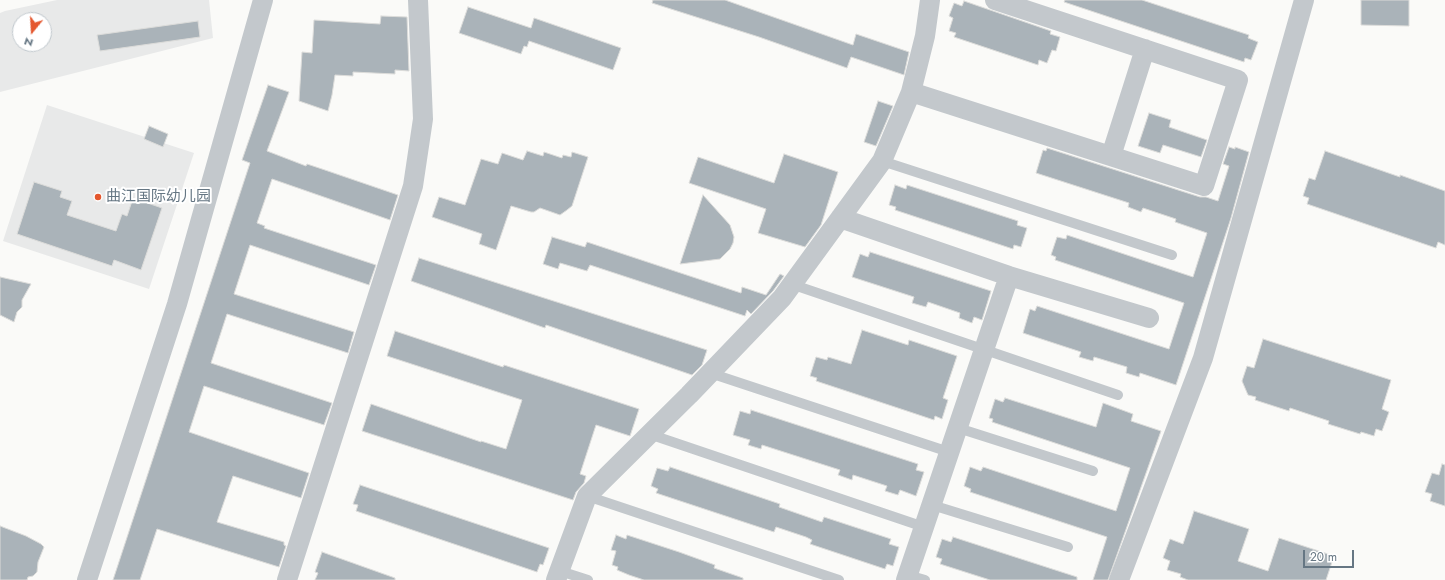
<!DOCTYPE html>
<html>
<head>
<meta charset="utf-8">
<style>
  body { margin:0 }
  #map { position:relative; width:1445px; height:580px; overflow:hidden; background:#fafaf8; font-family:Jost,sans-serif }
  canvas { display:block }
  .north { position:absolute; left:12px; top:12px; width:40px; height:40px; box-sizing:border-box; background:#fff; border:1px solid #c1c8cd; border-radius:50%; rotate:198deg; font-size:11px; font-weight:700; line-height:16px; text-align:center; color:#657683 }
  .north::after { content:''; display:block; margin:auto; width:14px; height:18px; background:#e4572e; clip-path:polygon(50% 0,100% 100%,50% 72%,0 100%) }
  .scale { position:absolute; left:1303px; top:550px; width:51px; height:18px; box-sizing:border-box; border:2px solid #657683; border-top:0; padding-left:5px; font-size:12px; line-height:14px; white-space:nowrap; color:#657683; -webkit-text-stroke:3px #fff; paint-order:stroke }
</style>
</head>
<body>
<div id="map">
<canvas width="1445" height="580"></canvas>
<div class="north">N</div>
<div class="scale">20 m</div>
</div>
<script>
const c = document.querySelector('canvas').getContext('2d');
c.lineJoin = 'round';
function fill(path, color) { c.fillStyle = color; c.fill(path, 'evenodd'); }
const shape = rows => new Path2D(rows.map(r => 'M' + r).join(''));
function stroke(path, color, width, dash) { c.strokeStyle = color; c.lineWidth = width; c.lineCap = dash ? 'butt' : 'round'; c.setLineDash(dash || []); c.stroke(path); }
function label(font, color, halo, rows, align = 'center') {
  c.font = font + ' Jost,"Noto Sans SC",sans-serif'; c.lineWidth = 4; c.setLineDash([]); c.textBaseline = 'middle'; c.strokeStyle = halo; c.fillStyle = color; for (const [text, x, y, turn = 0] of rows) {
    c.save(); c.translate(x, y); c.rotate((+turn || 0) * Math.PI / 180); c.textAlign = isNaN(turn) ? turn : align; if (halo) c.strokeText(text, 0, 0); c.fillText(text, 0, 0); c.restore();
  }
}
const built = shape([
  [57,0,209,0,213,38,0,92,0,13,5,11],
  [20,20,44,20,44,44,20,44],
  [47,105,194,153,149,289,3,241]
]);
const building = shape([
  [653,0,725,0,853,45,856,34,909,52,904,75,851,57,847,68,759,37,652,3,653,0],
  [1065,0,1142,0,1249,35,1248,38,1258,42,1251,60,1245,58,1244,62,1064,2,1065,0],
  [1361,0,1409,0,1409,26,1361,25,1361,0],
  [964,1,1051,31,1050,34,1060,37,1056,51,1052,50,1047,63,1039,60,1038,65,954,37,956,33,949,31,953,18,949,16,954,3,962,6,964,1],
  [468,7,531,28,534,18,621,48,613,70,529,41,527,47,524,46,521,54,459,33,468,7],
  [381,16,407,17,409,71,395,70,395,74,353,72,353,76,335,75,332,95,328,111,299,101,302,52,312,53,314,20,380,24,381,16],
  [198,21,200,37,100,51,97,35,198,21],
  [268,85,289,92,267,151,306,166,307,164,322,169,398,195,390,220,272,179,257,223,265,226,264,228,376,265,369,285,250,245,234,294,354,332,348,353,227,314,211,363,332,403,324,425,204,386,189,432,309,473,301,498,233,476,217,522,284,542,284,545,286,546,279,567,157,529,140,580,113,580,250,163,242,160,268,85],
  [878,101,893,106,876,146,864,142,878,101],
  [1149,113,1171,120,1169,127,1207,140,1201,157,1163,145,1160,153,1138,146,1149,113],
  [149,126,168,134,163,147,144,139,149,126],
  [1229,147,1235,149,1235,147,1249,152,1231,218,1176,385,1140,373,1139,377,1126,373,1127,367,1094,357,1093,361,1079,357,1081,352,1023,333,1030,309,1035,311,1037,306,1169,349,1184,303,1055,260,1056,257,1051,255,1057,237,1066,239,1067,235,1193,277,1207,233,1175,222,1176,219,1143,208,1141,212,1128,207,1129,203,1036,173,1043,150,1046,151,1047,148,1200,197,1206,197,1218,201,1229,166,1223,164,1229,147],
  [527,151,543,156,544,152,562,158,563,155,571,157,572,152,588,157,572,206,567,210,560,215,540,208,534,212,531,212,511,206,496,250,479,244,482,234,432,217,439,197,465,205,481,159,498,164,502,153,523,160,527,151],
  [1325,151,1400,177,1400,175,1445,191,1445,245,1438,242,1436,248,1307,204,1309,198,1303,196,1309,178,1315,180,1325,151],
  [784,154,838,172,821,225,805,247,758,233,766,209,689,183,698,157,774,183,784,154],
  [34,182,62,191,60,197,72,201,67,215,116,231,122,214,127,216,133,198,162,208,141,270,114,260,112,266,17,234,34,182],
  [895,185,906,189,907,185,1018,221,1017,225,1027,228,1021,247,1014,245,1013,249,895,210,896,207,889,205,895,185],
  [703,195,730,225,734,237,733,243,730,249,720,259,680,264,703,195],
  [552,237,585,247,587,242,741,293,742,287,766,295,780,274,784,276,773,291,751,314,747,310,745,316,590,265,587,271,560,263,558,269,543,264,552,237],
  [870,252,991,291,982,320,974,317,972,323,959,318,960,313,928,302,926,307,912,303,914,297,852,277,860,254,868,257,870,252],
  [419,258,707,350,702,365,692,375,546,325,545,328,411,281,419,258],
  [0,277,31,284,22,300,22,307,17,312,14,322,0,315,0,277],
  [862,330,908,345,909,340,957,356,943,398,948,400,942,419,935,416,934,420,904,410,816,381,817,378,810,376,816,357,827,360,828,357,851,364,862,330],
  [395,331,503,367,504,365,639,409,630,436,596,425,580,474,586,476,584,483,576,492,573,500,362,431,371,404,481,442,481,441,506,449,522,400,387,356,395,331],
  [1263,339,1391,380,1382,409,1389,412,1382,431,1376,429,1374,436,1361,432,1360,434,1328,424,1329,421,1290,408,1289,411,1255,400,1256,397,1248,395,1242,381,1247,366,1254,368,1263,339],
  [1005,398,1096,427,1103,403,1133,414,1131,421,1161,431,1108,580,1093,580,1107,537,970,492,971,489,964,486,970,467,981,471,983,467,1116,511,1130,468,992,422,993,419,989,418,995,399,1003,402,1005,398],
  [751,410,918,464,916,470,924,472,916,496,900,490,898,495,885,491,887,486,853,475,852,480,838,475,840,470,762,445,761,449,748,445,750,440,733,435,740,411,750,414,751,410],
  [1442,464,1445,465,1445,506,1430,501,1432,494,1425,492,1432,473,1439,475,1442,464],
  [670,467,780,504,779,507,822,522,824,517,891,539,889,544,899,547,893,566,887,564,885,569,810,544,812,540,806,537,776,527,774,532,656,493,658,489,651,486,657,468,668,471,670,467],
  [360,485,549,548,543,565,540,564,537,572,356,511,358,505,353,504,360,485],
  [1194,511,1249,529,1238,561,1268,571,1279,538,1334,556,1326,580,1188,580,1180,577,1181,574,1167,570,1170,561,1163,558,1170,539,1183,544,1194,511],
  [0,526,26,536,41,544,44,547,38,562,37,572,33,576,28,577,27,580,0,580,0,526],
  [616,535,626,539,627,535,679,552,715,565,714,568,743,578,743,580,644,580,629,575,617,570,618,567,612,565,616,551,611,550,616,535],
  [953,537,1077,577,1077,580,990,580,940,564,942,559,936,557,942,539,951,542,953,537],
  [322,552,395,578,395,580,315,580,318,573,315,572,322,552]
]);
const lane = shape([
  [882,161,1172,255],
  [791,284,1118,395],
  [710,373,949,452],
  [958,428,1093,471],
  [649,434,924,527],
  [587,496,839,580],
  [932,505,1068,547],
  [560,571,588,580],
  [908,575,925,580]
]);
const street = shape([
  [911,92,1204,186,1238,80,995,0],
  [1111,156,1145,49],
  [840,218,1009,276,1149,318],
  [87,580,177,304,263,0],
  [287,580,413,186,423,119,418,0],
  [556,580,587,496,689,395,782,298,882,161,911,92,925,36,930,0],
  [906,580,1009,276],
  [1119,580,1203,358,1304,0]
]);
const markers = [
  [98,197,4,"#e4572e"]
];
const poiNames = [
  ["曲江国际幼儿园",106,197]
];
fill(built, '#e8e9e9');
fill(building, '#aab3b9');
stroke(building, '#dcdcda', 1);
stroke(lane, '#c3c8cc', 10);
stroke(street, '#c3c8cc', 20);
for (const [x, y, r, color] of markers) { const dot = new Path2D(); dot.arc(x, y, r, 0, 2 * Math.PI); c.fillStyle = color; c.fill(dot); stroke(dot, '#fff', 1.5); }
label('15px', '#657683', '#fff', poiNames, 'left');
</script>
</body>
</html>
